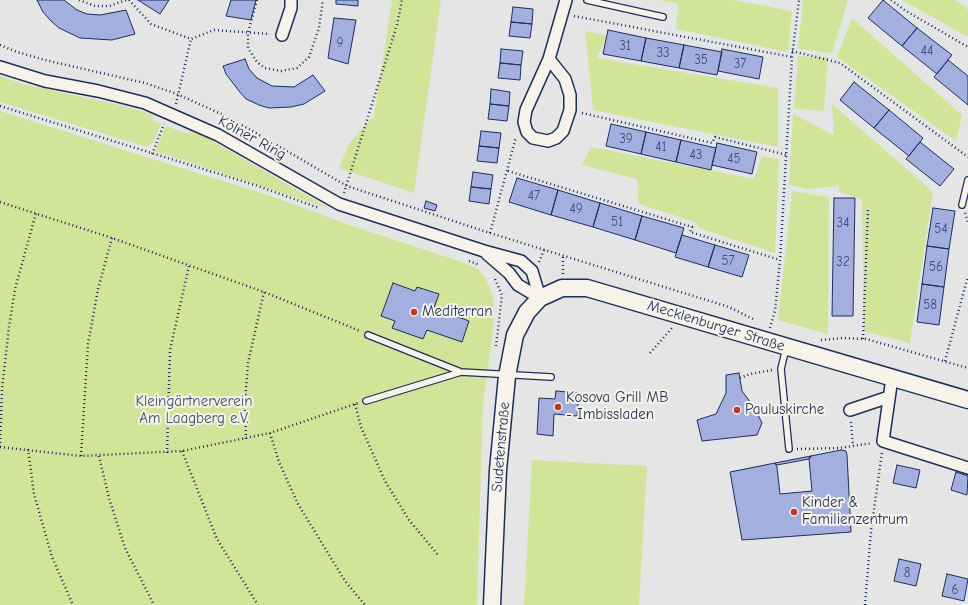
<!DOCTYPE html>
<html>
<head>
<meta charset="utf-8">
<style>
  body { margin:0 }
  canvas { display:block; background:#e6e5e6 }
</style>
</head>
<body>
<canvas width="968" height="605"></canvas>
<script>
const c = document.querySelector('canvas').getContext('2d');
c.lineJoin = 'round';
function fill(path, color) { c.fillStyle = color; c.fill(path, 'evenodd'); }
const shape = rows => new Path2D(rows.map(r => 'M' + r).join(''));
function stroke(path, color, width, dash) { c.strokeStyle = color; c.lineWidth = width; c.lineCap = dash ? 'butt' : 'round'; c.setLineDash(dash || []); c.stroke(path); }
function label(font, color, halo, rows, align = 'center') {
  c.font = font + ' "Comic Neue",sans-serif'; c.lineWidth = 4; c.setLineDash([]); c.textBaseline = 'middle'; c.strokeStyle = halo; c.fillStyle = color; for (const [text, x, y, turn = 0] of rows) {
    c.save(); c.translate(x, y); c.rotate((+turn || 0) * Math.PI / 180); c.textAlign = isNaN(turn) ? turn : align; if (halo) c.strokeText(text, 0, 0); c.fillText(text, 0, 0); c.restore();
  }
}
const green = shape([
  [392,0,441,0,414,193,339,168,349,144,374,116],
  [659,0,732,0,792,11,788,52,676,29,678,3],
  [803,0,848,0,832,53,798,49],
  [902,0,955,0,968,10,968,37],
  [852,18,962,115,956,141,837,57],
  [585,31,607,36,597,58,778,88,778,147,593,110],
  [798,56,828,58,824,111,794,109],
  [0,76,23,84,119,105,154,115,152,120,161,124,153,143,147,147,0,102],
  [832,104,933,192,910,343,864,331,862,199,839,192,839,186,808,189,789,185,793,114,834,135],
  [0,111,274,197,349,225,450,258,477,268,486,279,493,297,494,309,493,331,483,404,477,605,0,605],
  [166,126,188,134,191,130,206,137,328,208,155,151],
  [591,147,754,179,762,156,779,159,775,253,699,228,695,222,639,204,637,179,582,165],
  [792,191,829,197,828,334,778,320],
  [532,460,647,466,639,605,524,605]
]);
const building = shape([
  [37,0,64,0,77,10,87,14,100,15,126,10,135,34,112,40,80,38,59,28,51,21,43,12,37,0],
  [138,0,169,0,160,14,138,0],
  [231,0,256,0,251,20,226,16,231,0],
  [336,0,358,0,358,6,336,4,336,0],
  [883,0,917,28,902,46,868,18,883,0],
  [513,7,533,9,532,24,511,22,513,7],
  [334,18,356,20,348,64,328,58,334,18],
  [511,22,532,24,530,38,509,36,511,22],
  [917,28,952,55,937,74,902,46,917,28],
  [608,30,646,38,641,61,603,54,608,30],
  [646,38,684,45,679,68,641,61,646,38],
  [684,45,722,52,717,75,679,68,684,45],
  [501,49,523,51,521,65,500,63,501,49],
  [722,49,763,57,759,79,718,71,722,49],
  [245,59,249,69,257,78,272,86,294,87,313,75,325,91,304,104,291,107,269,108,259,105,246,99,239,91,226,74,223,66,245,59],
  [948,60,968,76,968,105,934,77,948,60],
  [500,63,521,65,520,80,498,78,500,63],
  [854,82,889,110,874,128,840,100,854,82],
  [491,89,510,92,509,106,490,104,491,89],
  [490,104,509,106,507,121,488,119,490,104],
  [889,110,923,138,909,156,874,128,889,110],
  [611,124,646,132,641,154,606,146,611,124],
  [481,131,501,133,499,148,479,146,481,131],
  [646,132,681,140,676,162,641,154,646,132],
  [681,140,716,148,711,170,676,162,681,140],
  [920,142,954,169,940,186,906,159,920,142],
  [717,143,757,152,752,174,712,165,717,143],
  [479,146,499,148,497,163,477,161,479,146],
  [473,172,493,175,491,189,471,187,473,172],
  [517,178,558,190,551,215,509,202,517,178],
  [471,187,491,189,489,204,469,201,471,187],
  [558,190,600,203,593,227,551,215,558,190],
  [834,198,855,198,853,316,832,316,834,198],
  [426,201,437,205,435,211,424,208,426,201],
  [600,203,642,216,635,240,593,227,600,203],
  [933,208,955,211,949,249,927,246,933,208],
  [642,216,684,228,676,253,635,240,642,216],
  [682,235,715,245,708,267,675,257,682,235],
  [715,245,749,255,742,277,708,267,715,245],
  [927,246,949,249,944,287,922,284,927,246],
  [393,283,415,291,417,287,439,294,434,308,469,321,462,342,427,330,423,339,392,328,395,321,381,316,393,283],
  [922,284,944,287,939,325,917,322,922,284],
  [739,373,742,391,754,407,762,423,757,435,702,441,697,420,716,414,726,393,726,375,739,373],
  [556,391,579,393,577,416,554,414,553,436,537,434,539,398,555,399,556,391],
  [841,450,846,451,847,455,851,532,742,540,730,472,775,463,777,467,780,494,812,491,809,459,811,456,841,450],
  [811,456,809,459,777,465,775,463,811,456],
  [897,465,920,470,916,488,893,483,897,465],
  [956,472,968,476,967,495,951,490,956,472],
  [899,559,921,564,916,586,894,581,899,559],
  [947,574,968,579,964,601,942,596,947,574]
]);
const path = shape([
  [79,0,95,6,109,6,126,0],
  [129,0,151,24,191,39,214,30,270,34],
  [257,0,248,33,248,48,257,62,265,68,281,71,297,68,309,57,319,28,323,0],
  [891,0,906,11,968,47],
  [574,16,792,57],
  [0,45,17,52,49,61,145,83,177,94,228,117,347,186,490,233,729,307,755,320],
  [792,51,840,63,968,157],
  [176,104,191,39],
  [0,106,258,186,319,208],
  [582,113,712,143,715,137,787,155],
  [152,154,164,124],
  [508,171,692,227,690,232,780,260],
  [344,193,397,25,402,0],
  [0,202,112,238,264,292,360,331],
  [965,213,968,222],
  [490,233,516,137],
  [469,261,480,265],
  [539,262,544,250],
  [563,274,563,255],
  [495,279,502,295,496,346],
  [770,328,775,311,780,260,792,57,799,0],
  [863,339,868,208],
  [821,340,843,338,866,339,968,368],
  [650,353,672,328],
  [945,361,968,276],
  [740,378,750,374,772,370],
  [355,404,361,427,385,481,409,520,438,555],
  [851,422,853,446],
  [270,433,279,462,298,504,345,581,365,605],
  [246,439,245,401,248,363,264,292],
  [0,447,81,456,182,451,270,433,358,403],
  [0,447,2,389,9,327,15,289,36,213],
  [28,449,34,494,52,557,73,605],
  [797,449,840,448,872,443],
  [182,451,217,539,258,605],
  [167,453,170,350,189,266],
  [81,456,88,344,98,289,112,238],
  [99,456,109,498,125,548,154,605],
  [865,605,871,531,882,452]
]);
const lane = shape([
  [587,0,663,17],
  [962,205,968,180],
  [368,335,461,372,551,377],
  [786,348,781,369,789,449],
  [366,401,461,372]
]);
const street = shape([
  [282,35,291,8,291,0],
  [549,59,565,79,570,95,570,110,563,131,556,138,548,141,533,138,527,132,524,122,526,110,549,59,566,0],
  [0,67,45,81,98,91,145,103,218,135,339,204,484,251,521,261,532,271,540,298],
  [487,254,509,273,518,285,540,298],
  [892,378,883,441,968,468],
  [850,410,889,397]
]);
const secondary = shape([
  [492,605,498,470,507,376,515,335,527,312,540,298,562,288,587,288,968,400]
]);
const markers = [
  [414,312,4,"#c8321e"],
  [558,407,4,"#c8321e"],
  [737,410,4,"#c8321e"],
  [794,512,4,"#c8321e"]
];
const numberNames = [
  ["9",340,43],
  ["31",625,46],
  ["44",927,51],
  ["33",663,53],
  ["35",701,60],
  ["37",740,64],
  ["39",626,139],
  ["41",661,147],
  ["43",696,155],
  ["45",734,159],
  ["47",534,196],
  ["49",576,209],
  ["51",617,222],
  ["34",843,223],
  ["54",941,229],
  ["57",728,261],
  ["32",843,262],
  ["56",936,267],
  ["58",930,305],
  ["8",907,573],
  ["6",955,590]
];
const streetNames = [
  ["Kölner Ring",252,138,29],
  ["Mecklenburger Straße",716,326,17],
  ["Sudetenstraße",501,447,-85]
];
const poiNames = [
  ["Mediterran",422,312],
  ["Kosova Grill MB",566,398],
  ["- Imbissladen",566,415],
  ["Pauluskirche",745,410],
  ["Kinder &",802,503],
  ["Familienzentrum",802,520]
];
const parkNames = [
  ["Kleingärtnerverein",194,402],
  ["Am Laagberg e.V.",194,419]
];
fill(green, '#d1e498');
fill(building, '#a3afdf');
stroke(building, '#1b2f5e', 1);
stroke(lane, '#1b2f5e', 8);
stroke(street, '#1b2f5e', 14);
stroke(secondary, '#1b2f5e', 19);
stroke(path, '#1b2f5e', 2.5, [1, 3]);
stroke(lane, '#f7f3e8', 5.5);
stroke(street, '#f7f3e8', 11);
stroke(secondary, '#f7f3e8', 16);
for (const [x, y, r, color] of markers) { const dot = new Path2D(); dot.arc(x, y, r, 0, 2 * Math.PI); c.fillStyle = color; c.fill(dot); stroke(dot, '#f7f3e8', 1.5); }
label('13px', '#3d4f7e', null, numberNames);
label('15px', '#1b2f5e', '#f7f3e8', streetNames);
label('15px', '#1b2f5e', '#f7f3e8', poiNames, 'left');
label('15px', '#3f536a', '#f7f3e8', parkNames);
</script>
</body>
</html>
